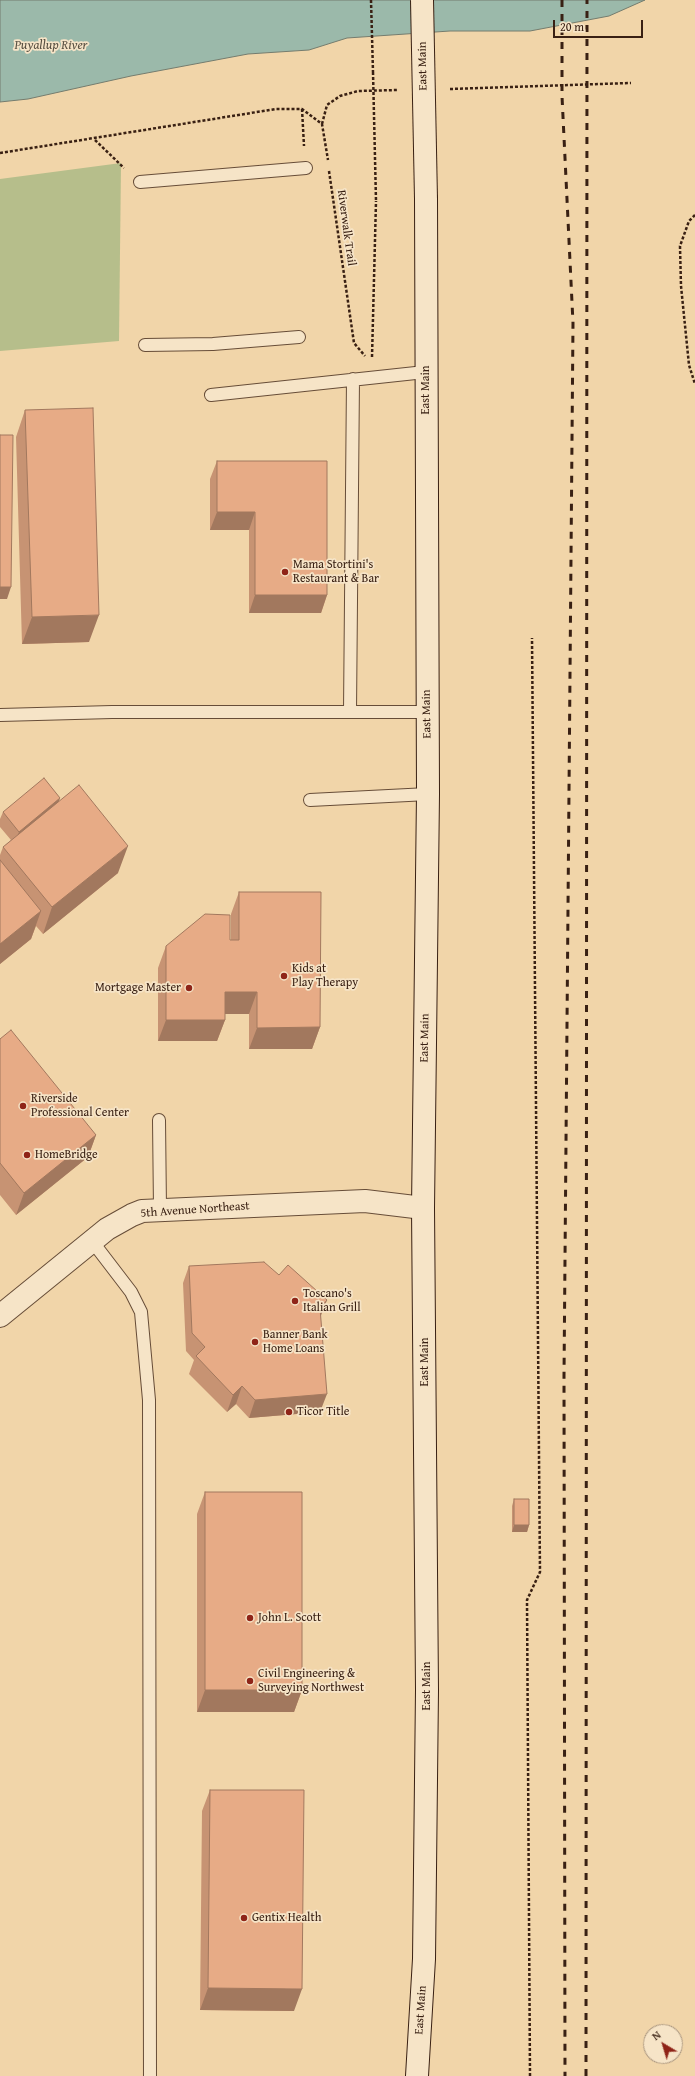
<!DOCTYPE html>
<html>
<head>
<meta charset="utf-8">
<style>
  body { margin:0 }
  #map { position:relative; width:695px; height:2076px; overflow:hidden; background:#f1d5a9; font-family:"Gentium Book Plus",serif }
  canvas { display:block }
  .north { position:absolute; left:643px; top:2024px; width:40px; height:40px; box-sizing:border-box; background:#f6e4c7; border:1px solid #aa967f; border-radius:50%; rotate:322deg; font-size:11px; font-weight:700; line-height:16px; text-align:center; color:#392013 }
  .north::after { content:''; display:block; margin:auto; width:14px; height:18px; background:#8f2418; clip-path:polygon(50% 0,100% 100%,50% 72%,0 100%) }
  .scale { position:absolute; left:553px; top:20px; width:90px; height:18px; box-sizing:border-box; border:2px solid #392013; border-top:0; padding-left:5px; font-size:12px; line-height:14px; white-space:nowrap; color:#392013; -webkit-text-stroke:3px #f6e4c7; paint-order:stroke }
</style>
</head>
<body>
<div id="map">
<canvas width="695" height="2076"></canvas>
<div class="north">N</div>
<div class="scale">20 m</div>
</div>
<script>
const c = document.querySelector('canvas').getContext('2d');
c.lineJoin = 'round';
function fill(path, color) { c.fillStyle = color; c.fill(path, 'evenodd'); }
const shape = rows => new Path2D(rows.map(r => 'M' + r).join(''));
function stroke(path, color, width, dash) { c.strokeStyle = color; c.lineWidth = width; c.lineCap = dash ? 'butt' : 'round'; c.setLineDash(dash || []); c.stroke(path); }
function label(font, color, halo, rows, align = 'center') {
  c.font = font + ' "Gentium Book Plus",serif'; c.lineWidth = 3.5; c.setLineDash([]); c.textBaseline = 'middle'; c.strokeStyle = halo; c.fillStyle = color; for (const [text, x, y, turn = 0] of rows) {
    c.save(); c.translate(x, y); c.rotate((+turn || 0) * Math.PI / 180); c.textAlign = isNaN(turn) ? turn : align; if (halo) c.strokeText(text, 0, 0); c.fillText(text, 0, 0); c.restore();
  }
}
const green = shape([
  [121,163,119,341,0,351,0,179]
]);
const water = shape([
  [0,0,645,0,609,16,530,31,450,31,347,38,309,50,248,54,131,76,28,99,0,102,0,0]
]);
const path = shape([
  [371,0,373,72],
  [450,89,631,83],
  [302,109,304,146],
  [322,124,327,105,340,96,358,91,397,90],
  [95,140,124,168],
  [0,153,276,109,302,109,322,124,328,160],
  [329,171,354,343,365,356],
  [695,215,689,221,680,246,681,286,689,365,695,384],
  [372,357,376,201],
  [530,2076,527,1600,540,1572,532,638]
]);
const service = shape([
  [140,182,306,168],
  [145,345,213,344,299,337],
  [211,395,425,372],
  [350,711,353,379],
  [0,715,112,712,427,712],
  [310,800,428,794],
  [159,1120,160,1209],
  [92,1241,131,1292,141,1312,149,1400,150,2076]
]);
const minor = shape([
  [0,1316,107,1229,132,1215,142,1211,365,1201,423,1208]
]);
const secondary = shape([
  [417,2076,424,1959,427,1690,423,1208,428,794,426,199]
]);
const rail = shape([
  [562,0,562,96,573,323,564,1376,565,2076],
  [586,2076,587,0]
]);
const pathBridge = shape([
  [373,72,376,201]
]);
const secondaryBridge = shape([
  [422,0,426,199]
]);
const wall = shape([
  [25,410,89,642,22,644,16,437],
  [217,461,327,595,321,613,249,613,249,530,210,530,210,479],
  [60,798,59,801,118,873,43,934,36,926,31,939,0,964,0,855,3,847,11,840,0,827,0,819,3,812],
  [239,892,320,1027,312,1049,249,1049,249,1014,225,1014,225,1020,217,1041,158,1041,158,968,166,946,231,940,231,914],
  [0,1039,96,1135,88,1157,16,1215,0,1195],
  [189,1266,321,1317,320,1412,249,1418,236,1404,227,1412,189,1374,194,1360,186,1351,183,1283],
  [205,1492,302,1690,294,1712,197,1712,197,1514],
  [514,1499,529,1525,527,1532,512,1532,512,1506],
  [210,1790,294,2011,200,2010,202,1811]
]);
const shadedWall = shape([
  [217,512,255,512,249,530,210,530],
  [0,587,11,587,7,599,0,599],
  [255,595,327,595,321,613,249,613],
  [99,615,89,642,22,644,32,617],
  [60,798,55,811,14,844,19,832],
  [128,846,118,873,43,934,52,907],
  [41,911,31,939,0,964,0,944],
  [225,992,257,992,249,1014,217,1014],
  [166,1020,225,1020,217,1041,158,1041],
  [320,1027,312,1049,249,1049,257,1028],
  [96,1135,88,1157,16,1215,24,1193],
  [327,1300,320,1318,320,1308],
  [242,1386,236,1404,227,1412,233,1395],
  [327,1394,320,1412,249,1418,255,1400],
  [514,1525,529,1525,527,1532,512,1532],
  [205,1690,302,1690,294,1712,197,1712],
  [208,1988,302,1989,294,2011,200,2010]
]);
const building = shape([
  [93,408,99,615,32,617,25,410,93,408],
  [0,435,13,435,11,587,0,587,0,435],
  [217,461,327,461,327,595,255,595,255,512,217,512,217,461],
  [44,778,60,798,19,832,3,812,44,778],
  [79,785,128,846,52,907,3,847,79,785],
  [0,860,41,911,0,944,0,860],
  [239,892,321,892,320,1027,257,1028,257,992,225,992,225,1020,166,1020,166,946,205,914,230,915,230,940,239,940,239,892],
  [11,1030,96,1135,24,1193,0,1163,0,1039,11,1030],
  [264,1262,279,1275,288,1265,327,1300,320,1308,327,1394,255,1400,242,1386,233,1395,196,1356,205,1347,192,1333,189,1266,264,1262],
  [205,1492,302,1492,302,1690,205,1690,205,1492],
  [514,1499,529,1499,529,1525,514,1525,514,1499],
  [210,1790,304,1790,302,1989,208,1988,210,1790]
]);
const markers = [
  [285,572,4,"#8f2418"],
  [284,976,4,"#8f2418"],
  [189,988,4,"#8f2418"],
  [23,1106,4,"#8f2418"],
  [27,1155,4,"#8f2418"],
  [295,1301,4,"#8f2418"],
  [255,1342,4,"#8f2418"],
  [289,1412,4,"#8f2418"],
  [250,1618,4,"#8f2418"],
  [250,1681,4,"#8f2418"],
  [244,1918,4,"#8f2418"]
];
const streetNames = [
  ["East Main",423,66,-91],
  ["Riverwalk Trail",346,228,82],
  ["East Main",426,390,-90],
  ["East Main",427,714,-91],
  ["East Main",425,1038,-89],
  ["5th Avenue Northeast",195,1210,-4],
  ["East Main",425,1362,-90],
  ["East Main",427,1686,-90],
  ["East Main",421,2010,-86]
];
const poiNames = [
  ["Mama Stortini's",293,565],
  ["Restaurant & Bar",293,579],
  ["Kids at",292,969],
  ["Play Therapy",292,983],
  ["Mortgage Master",181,988,"right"],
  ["Riverside",31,1099],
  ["Professional Center",31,1113],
  ["HomeBridge",35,1155],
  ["Toscano's",303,1294],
  ["Italian Grill",303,1308],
  ["Banner Bank",263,1335],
  ["Home Loans",263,1349],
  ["Ticor Title",297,1412],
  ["John L. Scott",258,1618],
  ["Civil Engineering &",258,1674],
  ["Surveying Northwest",258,1688],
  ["Gentix Health",252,1918]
];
const waterNames = [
  ["Puyallup River",51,46]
];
fill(green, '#b6be8b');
fill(water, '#9bb9aa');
stroke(water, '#747c6e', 1);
stroke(service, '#674d38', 14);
stroke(minor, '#674d38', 24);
stroke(secondary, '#392013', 24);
stroke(path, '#392013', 2.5, [3, 2]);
stroke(service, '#f6e4c7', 12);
stroke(minor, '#f6e4c7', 22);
stroke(secondary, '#f6e4c7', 22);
stroke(rail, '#392013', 3, [7, 7]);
stroke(secondaryBridge, '#392013', 24, []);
stroke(pathBridge, '#392013', 2.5, [3, 2]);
stroke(secondaryBridge, '#f6e4c7', 22);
fill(wall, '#c79373');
fill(shadedWall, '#a2785e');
fill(building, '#e7ab86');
stroke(building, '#a2785e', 1);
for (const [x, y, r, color] of markers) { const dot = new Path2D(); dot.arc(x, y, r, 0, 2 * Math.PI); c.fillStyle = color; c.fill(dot); stroke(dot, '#f6e4c7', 1.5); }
label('12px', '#392013', '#f6e4c7', streetNames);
label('12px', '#392013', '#f6e4c7', poiNames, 'left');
label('italic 13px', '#564e40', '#f6e4c7', waterNames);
</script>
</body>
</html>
